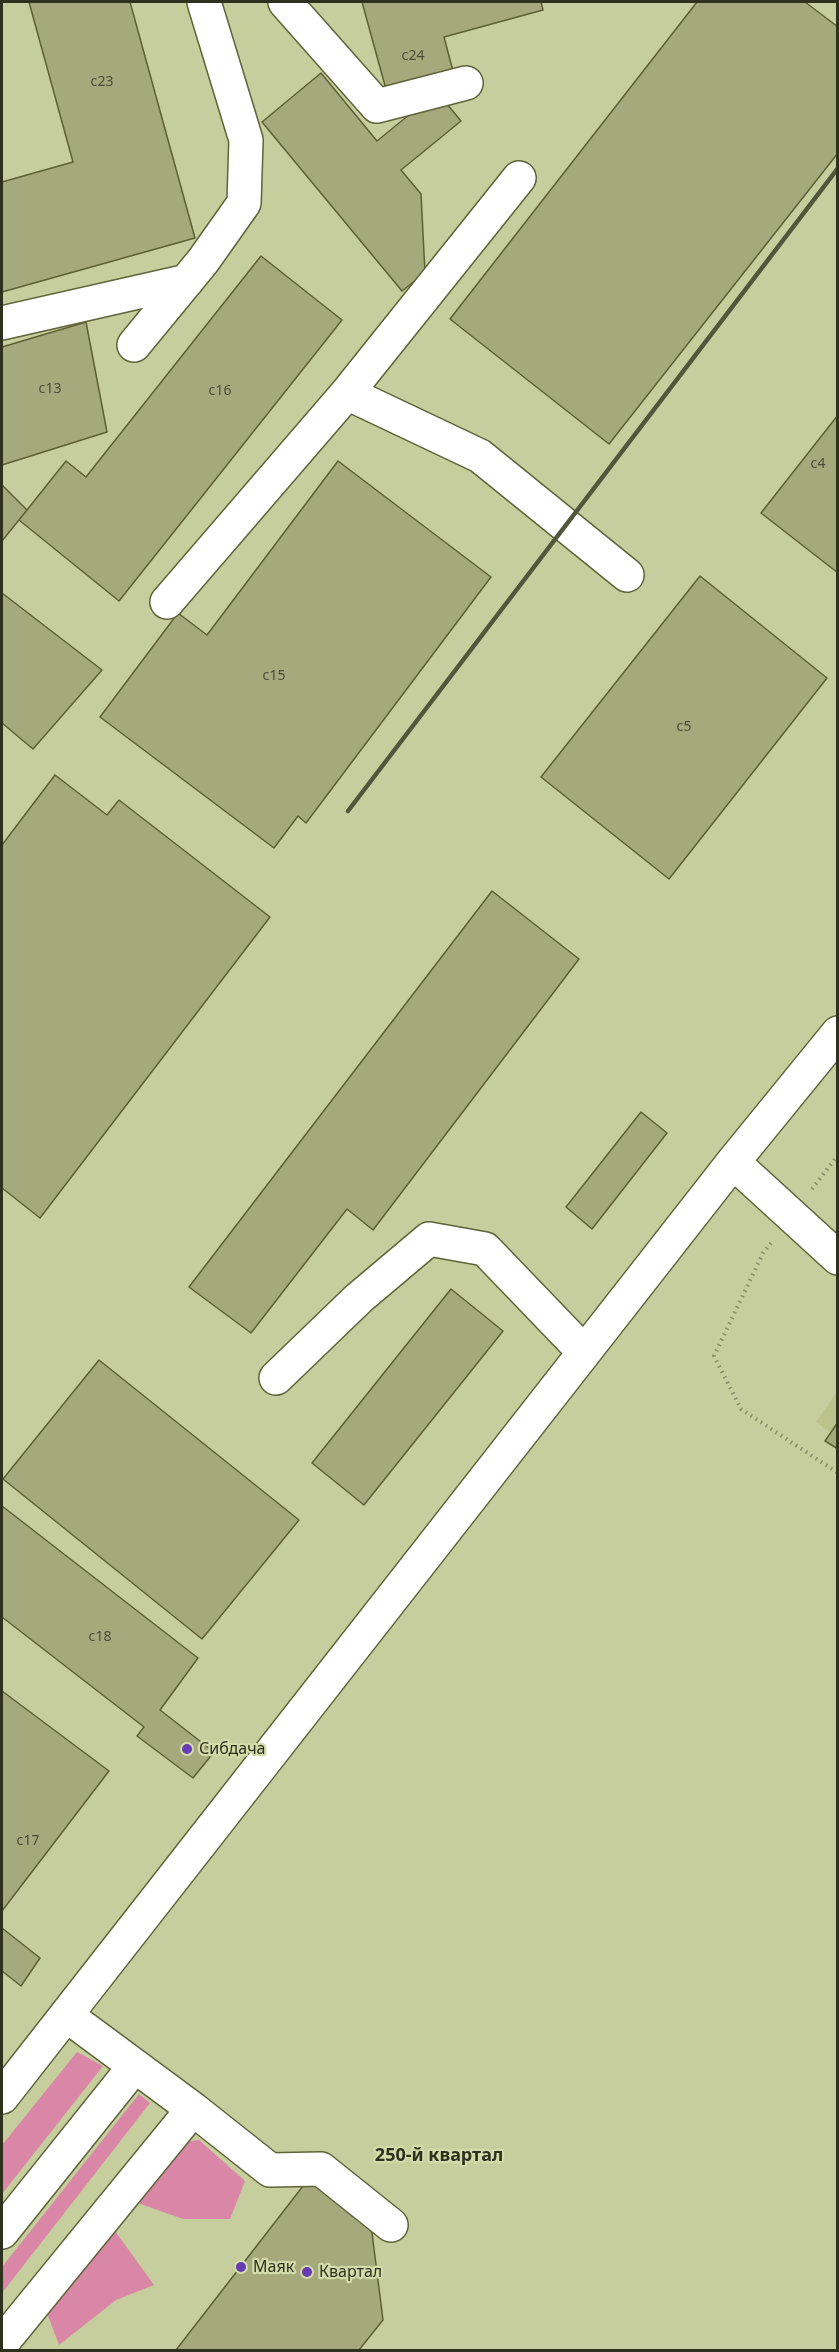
<!DOCTYPE html>
<html>
<head>
<meta charset="utf-8">
<style>
  body { margin:0 }
  #map { position:relative; width:839px; height:2352px; overflow:hidden; background:#c6ce9e; font-family:"Noto Sans",sans-serif }
  canvas { display:block }
  .frame { position:absolute; inset:0; border:3px solid #2e311e; pointer-events:none }
</style>
</head>
<body>
<div id="map">
<canvas width="839" height="2352"></canvas>
<div class="frame"></div>
</div>
<script>
const c = document.querySelector('canvas').getContext('2d');
c.lineJoin = 'round';
function fill(path, color) { c.fillStyle = color; c.fill(path, 'evenodd'); }
const shape = rows => new Path2D(rows.map(r => 'M' + r).join(''));
function stroke(path, color, width, dash) { c.strokeStyle = color; c.lineWidth = width; c.lineCap = dash ? 'butt' : 'round'; c.setLineDash(dash || []); c.stroke(path); }
function label(font, color, halo, rows, align = 'center') {
  c.font = font + ' "Noto Sans",sans-serif'; c.lineWidth = 4.5; c.setLineDash([]); c.textBaseline = 'middle'; c.strokeStyle = halo; c.fillStyle = color; for (const [text, x, y, turn = 0] of rows) {
    c.save(); c.translate(x, y); c.rotate((+turn || 0) * Math.PI / 180); c.textAlign = isNaN(turn) ? turn : align; if (halo) c.strokeText(text, 0, 0); c.fillText(text, 0, 0); c.restore();
  }
}
const built = shape([
  [837,1392,837,1437,816,1422]
]);
const green = shape([
  [77,2052,103,2066,2,2194,2,2145],
  [139,2094,150,2103,2,2293,2,2267],
  [199,2140,245,2181,230,2219,183,2219,132,2201,176,2143],
  [110,2224,154,2285,116,2300,59,2345,44,2305]
]);
const building = shape([
  [29,2,130,2,195,238,2,292,2,182,73,162,29,2],
  [362,2,541,2,543,10,444,37,454,75,387,93,362,2],
  [697,2,805,2,838,27,838,153,609,444,450,319,697,2],
  [321,73,377,141,437,92,461,121,401,170,421,194,425,273,402,291,262,122,321,73],
  [261,256,342,320,119,601,19,520,66,461,86,477,261,256],
  [86,322,107,432,2,465,2,347,86,322],
  [838,415,838,573,761,513,838,415],
  [338,461,491,577,306,823,298,816,274,848,100,717,178,613,207,635,338,461],
  [2,485,27,510,2,541,2,485],
  [700,576,827,678,669,879,541,777,700,576],
  [2,593,102,670,33,749,2,723,2,593],
  [55,775,107,815,119,800,270,917,40,1218,2,1188,2,845,55,775],
  [492,891,579,959,373,1230,347,1209,251,1333,189,1287,492,891],
  [641,1112,667,1133,592,1229,566,1207,641,1112],
  [451,1289,503,1331,364,1505,312,1463,451,1289],
  [99,1360,299,1520,202,1639,3,1479,99,1360],
  [838,1422,838,1449,825,1441,838,1422],
  [2,1506,198,1658,160,1710,214,1752,193,1778,137,1736,144,1727,2,1617,2,1506],
  [2,1691,109,1771,2,1911,2,1691],
  [2,1928,40,1958,21,1986,2,1971,2,1928],
  [310,2177,371,2225,383,2320,359,2350,176,2350,310,2177]
]);
const path = shape([
  [812,1189,838,1155],
  [771,1243,763,1253,714,1356,741,1409,838,1473]
]);
const minor = shape([
  [285,2,377,106,466,83],
  [2,323,187,281],
  [134,345,203,261,244,203,246,140,204,2],
  [347,393,519,178],
  [167,602,347,393,480,456,627,575],
  [733,1162,838,1258],
  [276,1378,359,1298,429,1239,485,1249,584,1352],
  [2,2097,733,1162,838,1033],
  [193,2109,270,2170,321,2169,391,2225],
  [2,2232,134,2067],
  [2,2343,193,2109,66,2015]
]);
const rail = shape([
  [348,811,838,168]
]);
const markers = [
  [187,1749,6,"#663bb3"],
  [241,2267,6,"#663bb3"],
  [307,2272,6,"#663bb3"]
];
const numberNames = [
  ["с24",413,56],
  ["с23",102,82],
  ["с13",50,389],
  ["с16",220,391],
  ["с4",818,464],
  ["с15",274,676],
  ["с5",684,727],
  ["с18",100,1637],
  ["с17",28,1841]
];
const poiNames = [
  ["Сибдача",199,1749],
  ["Маяк",253,2267],
  ["Квартал",319,2272]
];
const neighbourhoodNames = [
  ["250-й квартал",439,2156]
];
fill(built, '#bbc38b');
fill(green, '#da86a7');
fill(building, '#a4aa7c');
stroke(building, '#5b6135', 1.5);
stroke(minor, '#5f6438', 36);
stroke(path, '#878d69', 4, [1.5, 4.5]);
stroke(minor, '#fff', 33);
stroke(rail, '#52563c', 4.5);
for (const [x, y, r, color] of markers) { const dot = new Path2D(); dot.arc(x, y, r, 0, 2 * Math.PI); c.fillStyle = color; c.fill(dot); stroke(dot, '#d3dbaa', 2); }
label('14px', '#4c4f36', null, numberNames);
label('16px', '#2e311e', '#d3dbaa', poiNames, 'left');
label('bold 18px', '#2e311e', '#d3dbaa', neighbourhoodNames);
</script>
</body>
</html>
